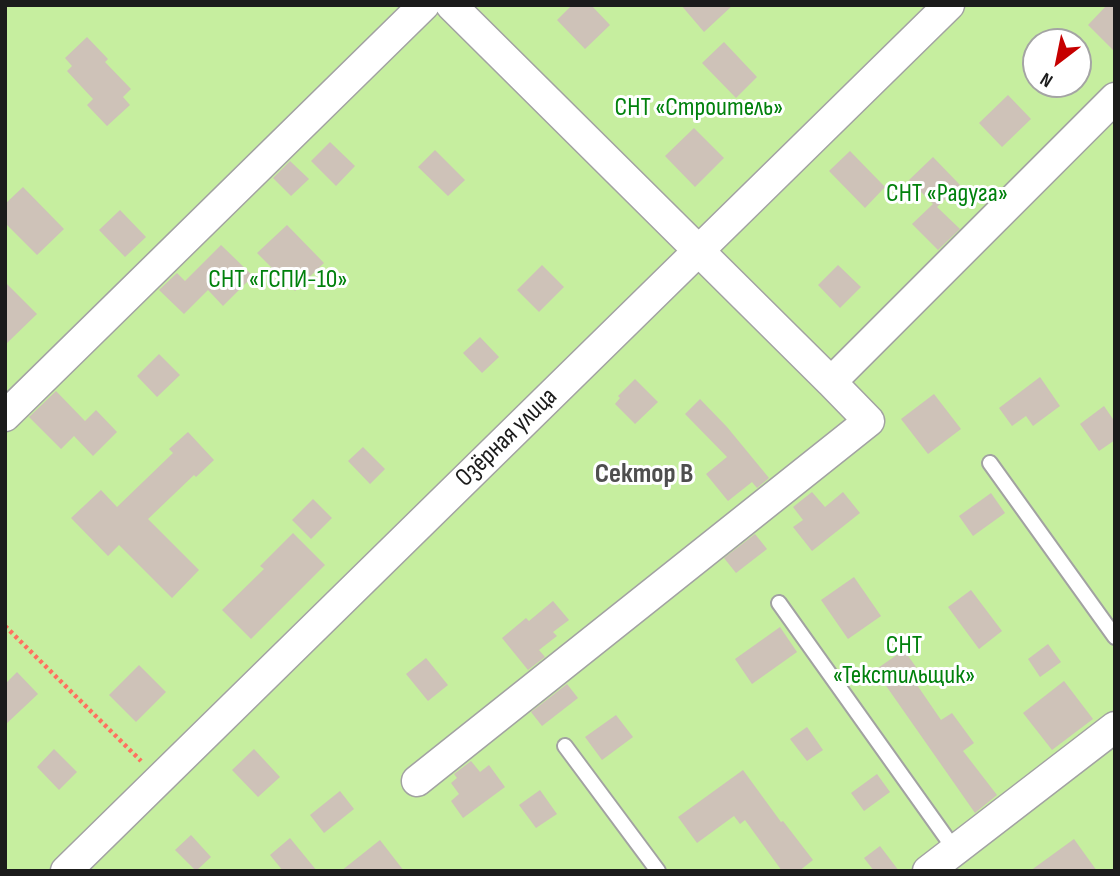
<!DOCTYPE html>
<html>
<head>
<meta charset="utf-8">
<style>
  body { margin:0 }
  #map { position:relative; width:1120px; height:876px; overflow:hidden; background:#eee9df; font-family:"Sofia Sans Condensed",sans-serif }
  canvas { display:block }
  .frame { position:absolute; inset:0; border:7px solid #1b1b1b; pointer-events:none }
  .north { position:absolute; left:1022px; top:28px; width:70px; height:70px; box-sizing:border-box; background:#fff; border:2px solid #a4a4a4; border-radius:50%; rotate:212deg; font-size:19px; font-weight:700; line-height:28px; text-align:center; color:#1b1b1b }
  .north::after { content:''; display:block; margin:auto; width:24px; height:32px; background:#c60000; clip-path:polygon(50% 0,100% 100%,50% 72%,0 100%) }
</style>
</head>
<body>
<div id="map">
<canvas width="1120" height="876"></canvas>
<div class="frame"></div>
<div class="north">N</div>
</div>
<script>
const c = document.querySelector('canvas').getContext('2d');
c.lineJoin = 'round';
function fill(path, color) { c.fillStyle = color; c.fill(path, 'evenodd'); }
const shape = rows => new Path2D(rows.map(r => 'M' + r).join(''));
function stroke(path, color, width, dash) { c.strokeStyle = color; c.lineWidth = width; c.lineCap = dash ? 'butt' : 'round'; c.setLineDash(dash || []); c.stroke(path); }
function label(font, color, halo, rows, align = 'center') {
  c.font = font + ' "Sofia Sans Condensed",sans-serif'; c.lineWidth = 6; c.setLineDash([]); c.textBaseline = 'middle'; c.strokeStyle = halo; c.fillStyle = color; for (const [text, x, y, turn = 0] of rows) {
    c.save(); c.translate(x, y); c.rotate((+turn || 0) * Math.PI / 180); c.textAlign = isNaN(turn) ? turn : align; if (halo) c.strokeText(text, 0, 0); c.fillText(text, 0, 0); c.restore();
  }
}
const grass = shape([
  [5,5,1115,5,1115,871,5,871],
  [1036,42,1078,42,1078,84,1036,84]
]);
const building = shape([
  [572,5,591,5,610,25,585,49,557,20],
  [681,5,733,5,704,32],
  [1107,5,1115,5,1115,52,1088,25],
  [87,37,108,59,105,62,131,89,123,97,130,105,107,126,87,105,93,99,67,71,72,66,65,58],
  [724,42,757,77,736,98,702,63],
  [1008,95,1031,119,1002,147,979,123],
  [694,128,724,158,695,187,665,156],
  [330,142,355,166,336,186,311,161],
  [435,150,465,180,448,196,418,167],
  [850,151,885,187,865,208,829,171],
  [933,157,960,185,937,207,960,229,938,250,912,224,933,204,909,180],
  [290,161,309,179,291,196,273,178],
  [23,187,64,229,37,255,5,223,5,204],
  [120,210,146,237,125,257,99,230],
  [287,225,324,263,295,291,257,253],
  [221,245,253,276,223,306,208,290,184,314,159,290,177,273,185,281],
  [542,265,564,287,539,312,517,290],
  [838,265,861,287,840,308,818,285],
  [5,282,37,314,5,345],
  [480,337,499,357,482,373,463,353],
  [159,354,180,375,157,397,137,376],
  [1040,377,1060,406,1033,426,1026,416,1012,426,999,408],
  [635,379,658,402,635,424,615,404,620,398,618,396],
  [56,391,85,421,96,410,117,432,93,456,74,436,61,449,29,417],
  [934,394,961,429,928,454,901,419],
  [700,399,727,427,769,478,757,488,752,482,728,501,706,474,727,457,685,414],
  [1104,406,1115,422,1115,440,1099,451,1080,424],
  [188,432,214,460,196,477,194,475,148,519,199,570,172,598,119,545,108,556,71,518,101,490,117,507,173,453,169,449],
  [363,447,385,469,370,484,348,461],
  [812,492,825,507,843,492,860,513,812,551,793,527,803,520,793,507],
  [991,493,1005,513,973,536,959,516],
  [313,499,332,518,311,539,292,520],
  [293,533,325,565,251,639,222,610,264,569,260,566],
  [755,534,767,549,736,573,724,558],
  [854,577,881,616,848,639,821,600],
  [971,590,1002,631,979,649,948,607],
  [553,601,569,620,553,632,557,636,539,650,545,657,528,670,502,638,526,618,529,621],
  [780,627,797,652,752,684,735,659],
  [1048,644,1061,662,1040,677,1028,659],
  [904,650,923,677,915,682,941,720,952,713,974,743,963,751,997,795,975,813,875,670],
  [426,658,448,685,428,701,406,674],
  [139,665,166,692,136,722,109,695],
  [17,672,38,694,5,725,5,684],
  [1064,681,1093,719,1052,750,1023,713],
  [567,684,578,698,542,726,531,712],
  [616,715,633,737,602,760,585,737],
  [807,727,823,750,807,761,790,739],
  [54,749,77,772,59,790,37,767],
  [254,749,280,777,258,797,232,770],
  [471,761,480,772,489,765,505,787,463,818,451,801,459,794,451,783,457,778,454,774],
  [743,770,781,822,783,821,813,860,799,871,782,871,745,820,740,824,734,816,697,843,678,817],
  [877,774,890,792,864,811,851,793],
  [540,790,557,814,536,828,519,805],
  [340,791,354,809,324,833,310,815],
  [191,835,211,857,196,871,175,850],
  [290,838,317,871,283,871,270,855],
  [1074,839,1097,871,1030,871],
  [380,840,404,871,341,871],
  [880,846,899,871,874,871,864,858]
]);
const path = shape([
  [5,626,141,761]
]);
const lane = shape([
  [990,463,1115,637],
  [779,603,955,850],
  [565,746,658,871]
]);
const street = shape([
  [451,5,831,382,1115,98],
  [5,416,424,5],
  [417,781,869,421,831,382],
  [66,871,949,5],
  [928,871,1115,727]
]);
const parkNames = [
  ["СНТ «Строитель»",699,108],
  ["СНТ «Радуга»",947,194],
  ["СНТ «ГСПИ-10»",278,280],
  ["СНТ",904,646],
  ["«Текстильщик»",904,676]
];
const streetNames = [
  ["Озёрная улица",507,438,-44]
];
const neighbourhoodNames = [
  ["Сектор В",644,475]
];
fill(grass, '#c6ee9f');
fill(building, '#cec2b8');
stroke(lane, '#a2a2a2', 18);
stroke(street, '#a2a2a2', 33);
stroke(path, '#ff705f', 4.5, [3.5, 3.5]);
stroke(lane, '#fff', 14);
stroke(street, '#fff', 30);
label('26px', '#01810c', '#fff', parkNames);
label('26px', '#1b1b1b', '#fff', streetNames);
label('bold 28px', '#4e4e4e', '#fff', neighbourhoodNames);
</script>
</body>
</html>
